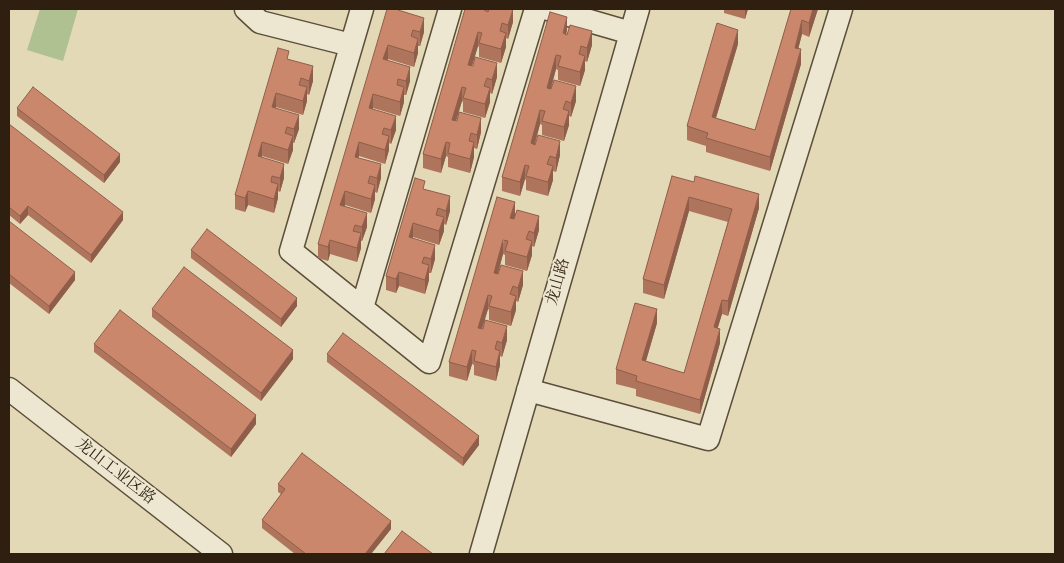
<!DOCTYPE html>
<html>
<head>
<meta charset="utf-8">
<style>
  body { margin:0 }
  #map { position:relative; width:1064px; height:563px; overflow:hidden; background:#e3d9b6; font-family:"IM FELL Double Pica",serif }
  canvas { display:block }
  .frame { position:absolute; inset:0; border:10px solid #2e1f10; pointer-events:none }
</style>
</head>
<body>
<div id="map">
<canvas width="1064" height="563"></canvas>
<div class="frame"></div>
</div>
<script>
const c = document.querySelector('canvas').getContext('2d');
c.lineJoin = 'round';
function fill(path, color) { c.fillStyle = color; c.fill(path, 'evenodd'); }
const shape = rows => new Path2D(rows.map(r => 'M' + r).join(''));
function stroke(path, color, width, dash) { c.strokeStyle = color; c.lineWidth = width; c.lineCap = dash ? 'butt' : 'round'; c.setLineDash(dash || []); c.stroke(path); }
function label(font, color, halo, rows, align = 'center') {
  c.font = font + ' "IM FELL Double Pica","Noto Serif SC",serif'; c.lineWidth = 4; c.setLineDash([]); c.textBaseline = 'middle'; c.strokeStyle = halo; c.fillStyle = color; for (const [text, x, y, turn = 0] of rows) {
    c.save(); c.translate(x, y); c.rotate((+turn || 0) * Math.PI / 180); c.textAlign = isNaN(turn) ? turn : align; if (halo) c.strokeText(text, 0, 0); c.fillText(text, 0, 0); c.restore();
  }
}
const green = shape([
  [40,9,78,9,63,61,27,50]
]);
const minor = shape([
  [246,9,260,22,351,45],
  [362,9,291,251,429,362,536,9],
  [548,9,631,33],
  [362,308,450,9],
  [9,389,221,554],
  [528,390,708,439,841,9],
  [481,554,638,9]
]);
const wall = shape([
  [400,9,400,11,424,32,420,46,418,46,418,53,414,67,388,59,387,60,410,81,406,95,404,95,404,102,400,116,373,108,373,109,396,130,391,144,389,143,389,150,385,164,359,156,358,158,381,178,377,193,375,192,375,199,371,213,345,205,344,206,367,227,362,241,361,241,361,248,357,262,330,254,328,261,318,258,318,244],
  [465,9,488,9,488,11,513,22,508,39,506,38,506,47,501,63,479,57,479,47,478,46,472,66,497,77,492,94,490,93,490,102,485,118,463,112,463,102,462,101,456,121,481,132,477,149,474,148,474,157,470,173,448,167,448,157,446,156,441,173,423,168,423,154],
  [724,9,748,9,745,19,724,13],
  [791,9,818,9,809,37,802,34,798,49,801,64,770,171,706,152,706,146,687,140,687,126,738,44,716,118,755,130],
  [567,31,566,34,592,45,587,62,585,61,585,70,580,86,558,80,558,70,556,69,551,89,576,101,571,117,569,116,569,125,564,141,542,135,542,125,540,124,535,144,560,155,556,172,553,171,553,180,548,196,526,190,526,180,525,179,520,196,502,191,502,177],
  [289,59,313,81,309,95,307,94,307,101,303,115,276,107,276,108,299,129,294,143,293,143,293,150,288,164,262,156,262,157,284,178,280,192,278,191,278,198,274,213,248,205,245,212,235,209,235,195],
  [17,108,120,162,104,183,17,116],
  [9,124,123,220,91,263,28,215,20,224,9,215],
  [672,176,759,208,728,316,722,314,717,328,720,343,700,414,636,396,636,389,616,384,616,369,657,323,646,361,684,373,728,222,689,211,664,299,643,293,643,279],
  [425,189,450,211,446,225,444,224,444,231,439,245,413,237,413,238,435,259,431,273,429,273,429,280,425,294,399,286,396,293,386,290,386,276],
  [515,216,514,219,539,230,534,247,532,246,532,255,527,271,505,265,505,255,503,254,498,274,523,285,518,302,516,301,516,310,511,326,489,320,489,310,488,309,482,329,507,340,502,357,500,356,500,365,496,381,474,375,474,365,472,364,467,381,449,376,449,362],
  [9,221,75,280,49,314,9,283],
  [191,250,297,306,281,327,191,258],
  [152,309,293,359,261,401,152,317],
  [94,344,256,424,231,457,94,352],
  [327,354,479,445,463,466,327,362],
  [278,484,391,529,371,554,295,554,262,528,262,520,281,494,278,492]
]);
const shadedWall = shape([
  [513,9,513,22,508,39,508,25],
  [745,9,748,9,745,19],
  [813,9,818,9,809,37,809,23],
  [567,17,567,31,563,47,563,33],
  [424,18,424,32,420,46,420,32],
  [802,20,802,34,795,62,795,48],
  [738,30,738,44,712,131,712,117],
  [592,31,592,45,587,62,587,48],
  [478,32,478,46,468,79,468,65],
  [506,33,506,47,501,63,501,49],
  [418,39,418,53,414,67,414,53],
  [388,45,388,59,383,73,383,59],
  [801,49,801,64,770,171,770,157],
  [556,55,556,69,547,102,547,88],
  [585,56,585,70,580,86,580,72],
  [497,63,497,77,492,94,492,80],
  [313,66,313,81,309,95,309,81],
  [410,67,410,81,406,95,406,81],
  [576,86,576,101,571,117,571,103],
  [307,87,307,101,303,115,303,101],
  [404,87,404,102,400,116,400,102],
  [462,87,462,101,452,134,452,120],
  [490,88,490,102,485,118,485,104],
  [276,93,276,107,272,122,272,107],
  [373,94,373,108,369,122,369,108],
  [540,110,540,124,531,157,531,143],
  [569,111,569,125,564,141,564,127],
  [299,115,299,129,294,143,294,129],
  [396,116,396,130,391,144,391,130],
  [481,118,481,132,477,149,477,135],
  [293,136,293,150,288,164,288,150],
  [389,136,389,150,385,164,385,150],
  [560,141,560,155,556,172,556,158],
  [262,142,262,156,258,170,258,156],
  [359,142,359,156,355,171,355,157],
  [446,142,446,156,441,173,441,159],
  [474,142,474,157,470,173,470,159],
  [120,154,120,162,104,183,104,175],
  [284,164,284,178,280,192,280,178],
  [381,164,381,178,377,193,377,178],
  [525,165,525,179,520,196,520,182],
  [553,166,553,180,548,196,548,182],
  [278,184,278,198,274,213,274,199],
  [375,185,375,199,371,213,371,199],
  [248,191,248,205,245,212,245,198],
  [345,191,345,205,340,219,340,205],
  [759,194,759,208,728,316,728,301],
  [450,196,450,211,446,225,446,211],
  [689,197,689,211,664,299,664,285],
  [515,202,515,216,510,232,510,218],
  [28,206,28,215,20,224,20,216],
  [123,212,123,220,91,263,91,255],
  [367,213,367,227,362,241,362,227],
  [539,216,539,230,534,247,534,233],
  [444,217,444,231,439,245,439,231],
  [413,223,413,237,409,252,409,237],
  [361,233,361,248,357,262,357,248],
  [330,240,330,254,328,261,328,247],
  [503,240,503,254,494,287,494,273],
  [532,241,532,255,527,271,527,257],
  [435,245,435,259,431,273,431,259],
  [429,265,429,280,425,294,425,280],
  [523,271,523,285,518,302,518,288],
  [75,272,75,280,49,314,49,306],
  [399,272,399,286,396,293,396,279],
  [488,295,488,309,478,342,478,328],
  [516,296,516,310,511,326,511,312],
  [297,298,297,306,281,327,281,319],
  [722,300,722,314,714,341,714,327],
  [657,309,657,323,642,374,642,360],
  [507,326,507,340,502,357,502,343],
  [720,329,720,343,700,414,700,400],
  [293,350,293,359,261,401,261,393],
  [472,350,472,364,467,381,467,367],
  [500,351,500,365,496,381,496,367],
  [256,415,256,424,231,457,231,449],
  [479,436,479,445,463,466,463,458],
  [391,521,391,529,371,554,365,554]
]);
const building = shape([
  [387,9,398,9,398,10,424,18,420,32,413,30,411,36,418,39,414,53,388,45,383,59,410,67,406,81,398,79,397,85,404,87,400,102,373,94,369,108,396,116,391,130,384,128,382,134,389,136,385,150,359,142,355,157,381,164,377,178,370,176,368,183,375,185,371,199,345,191,340,205,367,213,362,227,355,225,353,231,361,233,357,248,330,240,328,247,318,244,387,9],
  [465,9,484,9,484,10,488,12,489,9,513,9,508,25,502,23,500,31,506,33,501,49,479,43,482,33,478,32,468,65,473,66,475,57,497,63,492,80,487,78,484,86,490,88,485,104,463,98,466,88,462,87,452,120,457,121,459,112,481,118,477,135,471,133,469,141,474,142,470,159,448,153,450,143,446,142,441,159,423,154,465,9],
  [791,9,813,9,809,23,802,20,795,48,801,49,770,157,706,138,708,133,687,126,717,23,738,30,712,117,755,130,791,9],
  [550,12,567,17,563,33,567,35,570,25,592,31,587,48,581,46,579,54,585,56,580,72,558,66,561,56,556,55,547,88,551,89,554,80,576,86,571,103,566,101,563,109,569,111,564,127,542,121,545,111,540,110,531,143,535,145,538,135,560,141,556,158,550,156,547,164,553,166,548,182,526,176,529,166,525,165,520,182,502,177,550,12],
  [278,48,289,51,287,59,313,66,309,81,301,78,299,85,307,87,303,101,276,93,272,107,299,115,294,129,287,127,285,133,293,136,288,150,262,142,258,156,284,164,280,178,272,176,271,182,278,184,274,199,248,191,245,198,235,195,278,48],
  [33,87,120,154,104,175,17,108,33,87],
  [9,124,123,212,91,255,28,206,20,216,9,207,9,124],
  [672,176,694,182,695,176,759,194,728,301,722,300,714,327,720,329,700,400,636,381,637,376,616,369,635,303,657,309,642,360,684,373,732,209,689,197,664,285,643,279,672,176],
  [415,178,425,181,423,189,450,196,446,211,438,208,436,215,444,217,439,231,413,223,409,237,435,245,431,259,424,257,422,263,429,265,425,280,399,272,396,279,386,276,415,178],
  [497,197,515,202,510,218,514,219,517,210,539,216,534,233,529,231,526,239,532,241,527,257,505,251,508,241,503,240,494,273,498,274,501,265,523,271,518,288,513,286,510,294,516,296,511,312,489,306,492,296,488,295,478,328,483,329,485,320,507,326,502,343,497,341,495,349,500,351,496,367,474,361,476,351,472,350,467,367,449,362,497,197],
  [9,221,75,272,49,306,9,274,9,221],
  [207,229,297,298,281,319,191,250,207,229],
  [184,267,293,350,261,393,152,309,184,267],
  [120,310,256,415,231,449,94,344,120,310],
  [343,333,479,436,463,458,327,354,343,333],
  [302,453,391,521,365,554,306,554,262,520,285,489,278,484,302,453],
  [402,531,433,554,384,554,402,531]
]);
const streetNames = [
  ["龙山路",559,282,-74],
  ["龙山工业区路",115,472,38]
];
fill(green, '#afc091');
stroke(minor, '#5b4e3a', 25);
stroke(minor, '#ede6d0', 22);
fill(wall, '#af745c');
fill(shadedWall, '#8e5e4b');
fill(building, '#cb876b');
stroke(building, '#8e5e4b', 1);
label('16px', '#2e1f10', '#ede6d0', streetNames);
</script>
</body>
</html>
